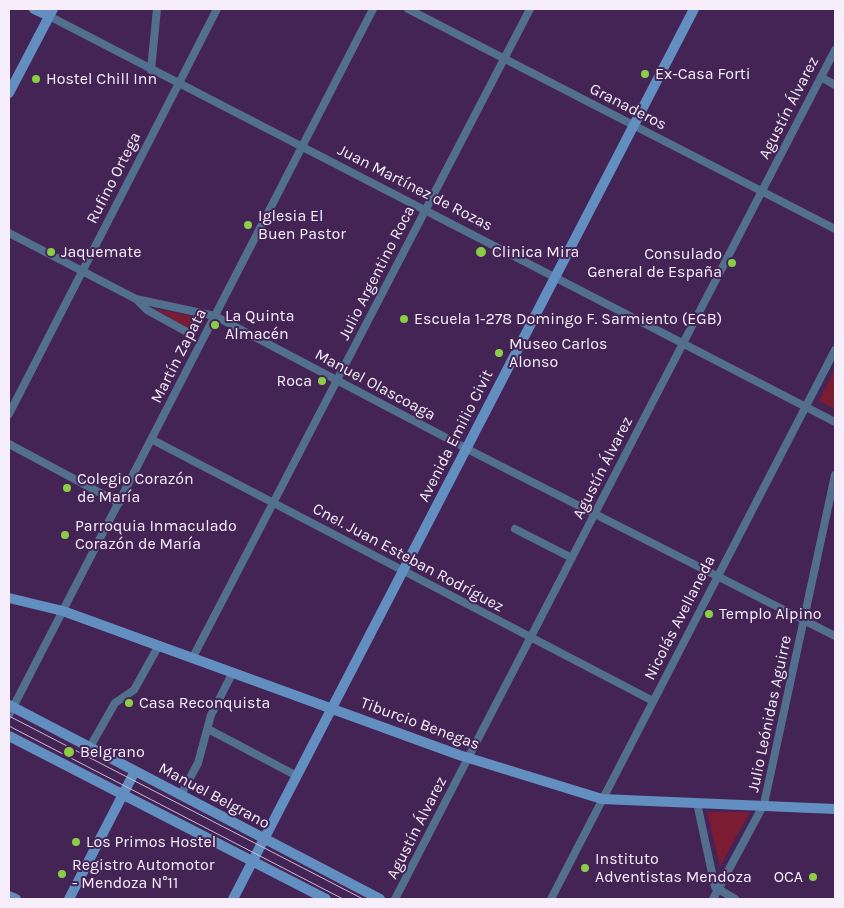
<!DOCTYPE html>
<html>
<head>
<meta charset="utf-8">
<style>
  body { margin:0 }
  #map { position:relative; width:844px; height:908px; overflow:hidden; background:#432455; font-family:Karla,sans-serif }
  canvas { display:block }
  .frame { position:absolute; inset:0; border:10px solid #f6effb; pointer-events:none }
</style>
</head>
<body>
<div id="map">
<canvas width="844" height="908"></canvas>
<div class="frame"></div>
</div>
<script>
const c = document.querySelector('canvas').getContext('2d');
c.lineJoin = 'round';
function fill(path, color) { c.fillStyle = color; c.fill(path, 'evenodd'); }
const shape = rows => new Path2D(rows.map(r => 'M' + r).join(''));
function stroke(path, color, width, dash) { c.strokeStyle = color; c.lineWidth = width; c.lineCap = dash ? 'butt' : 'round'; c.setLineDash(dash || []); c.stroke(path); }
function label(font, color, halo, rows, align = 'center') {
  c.font = font + ' Karla,sans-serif'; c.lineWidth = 4; c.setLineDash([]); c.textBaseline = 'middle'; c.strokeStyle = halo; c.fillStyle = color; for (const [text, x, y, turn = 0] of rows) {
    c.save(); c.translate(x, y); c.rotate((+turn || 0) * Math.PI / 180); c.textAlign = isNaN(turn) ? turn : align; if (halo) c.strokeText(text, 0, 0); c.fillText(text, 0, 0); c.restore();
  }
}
const green = shape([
  [155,309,201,318,194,331],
  [835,369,835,409,819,401],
  [707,812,750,812,720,866]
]);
const street = shape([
  [408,9,835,229],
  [49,16,835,422],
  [151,70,157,9],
  [821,77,835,85],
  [9,233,136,299,215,316,477,454,835,636],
  [136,299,147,310,187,332],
  [9,414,217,9],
  [151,439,653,701],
  [9,444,119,503],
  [515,529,572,558],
  [193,657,530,9],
  [9,715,373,9],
  [208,729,297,776],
  [90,747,115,703,134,690,159,645],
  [181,795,198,763,211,715,233,672],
  [697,803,715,887,735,899],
  [395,899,835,50],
  [551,899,835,350],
  [713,899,764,804,835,475]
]);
const secondary = shape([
  [34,9,49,16],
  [9,93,53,9],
  [9,598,63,611,459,755,602,799,835,809],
  [9,705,380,899],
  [9,736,326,899],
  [9,896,16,899],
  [69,899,135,771],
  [233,899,694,9]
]);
const tram = shape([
  [9,716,363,899],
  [9,726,343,899]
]);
const markers = [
  [645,74,5,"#8bce46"],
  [36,79,5,"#8bce46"],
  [248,225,5,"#8bce46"],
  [51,252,5,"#8bce46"],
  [481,252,6,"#8bce46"],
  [732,263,5,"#8bce46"],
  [404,319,5,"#8bce46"],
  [215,325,5,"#8bce46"],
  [499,353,5,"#8bce46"],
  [322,381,5,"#8bce46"],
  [67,488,5,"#8bce46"],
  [65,535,5,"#8bce46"],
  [709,614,5,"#8bce46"],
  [129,703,5,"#8bce46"],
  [69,752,6,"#8bce46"],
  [76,842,5,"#8bce46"],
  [585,868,5,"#8bce46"],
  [62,874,5,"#8bce46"],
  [813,877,5,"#8bce46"]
];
const poiNames = [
  ["Ex-Casa Forti",655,74],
  ["Hostel Chill Inn",46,79],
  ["Iglesia El",258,216],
  ["Buen Pastor",258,234],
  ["Jaquemate",61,252],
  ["Clinica Mira",492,252],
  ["Consulado",722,254,"right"],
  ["General de España",722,272,"right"],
  ["La Quinta",225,316],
  ["Almacén",225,334],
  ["Escuela 1-278 Domingo F. Sarmiento (EGB)",414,319],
  ["Museo Carlos",509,344],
  ["Alonso",509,362],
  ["Roca",312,381,"right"],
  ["Colegio Corazón",77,479],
  ["de María",77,497],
  ["Parroquia Inmaculado",75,526],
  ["Corazón de María",75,544],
  ["Templo Alpino",719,614],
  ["Casa Reconquista",139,703],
  ["Belgrano",80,752],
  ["Los Primos Hostel",86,842],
  ["Instituto",595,859],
  ["Adventistas Mendoza",595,877],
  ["Registro Automotor",72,865],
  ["- Mendoza N°11",72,883],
  ["OCA",803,877,"right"]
];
const streetNames = [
  ["Granaderos",628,107,27],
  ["Agustín Álvarez",789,108,-63],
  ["Rufino Ortega",114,178,-63],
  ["Juan Martínez de Rozas",415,188,27],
  ["Julio Argentino Roca",377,273,-63],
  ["Martín Zapata",179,356,-63],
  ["Manuel Olascoaga",375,385,28],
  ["Avenida Emilio Civit",456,436,-63],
  ["Agustín Álvarez",603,468,-63],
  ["Cnel. Juan Esteban Rodríguez",408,558,28],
  ["Nicolás Avellaneda",680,618,-63],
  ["Julio Leónidas Aguirre",770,714,-78],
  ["Tiburcio Benegas",420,724,20],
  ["Manuel Belgrano",214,796,28],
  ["Agustín Álvarez",417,828,-63]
];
fill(green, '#7c1c33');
stroke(street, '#536f8e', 8);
stroke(secondary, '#628fc0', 10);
stroke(tram, '#c8bbd0', 1);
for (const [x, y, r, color] of markers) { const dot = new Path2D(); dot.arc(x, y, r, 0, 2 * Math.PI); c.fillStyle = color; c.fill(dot); stroke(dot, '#432455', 2); }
label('16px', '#f6effb', '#432455', poiNames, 'left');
label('16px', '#f6effb', '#432455', streetNames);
</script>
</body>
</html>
